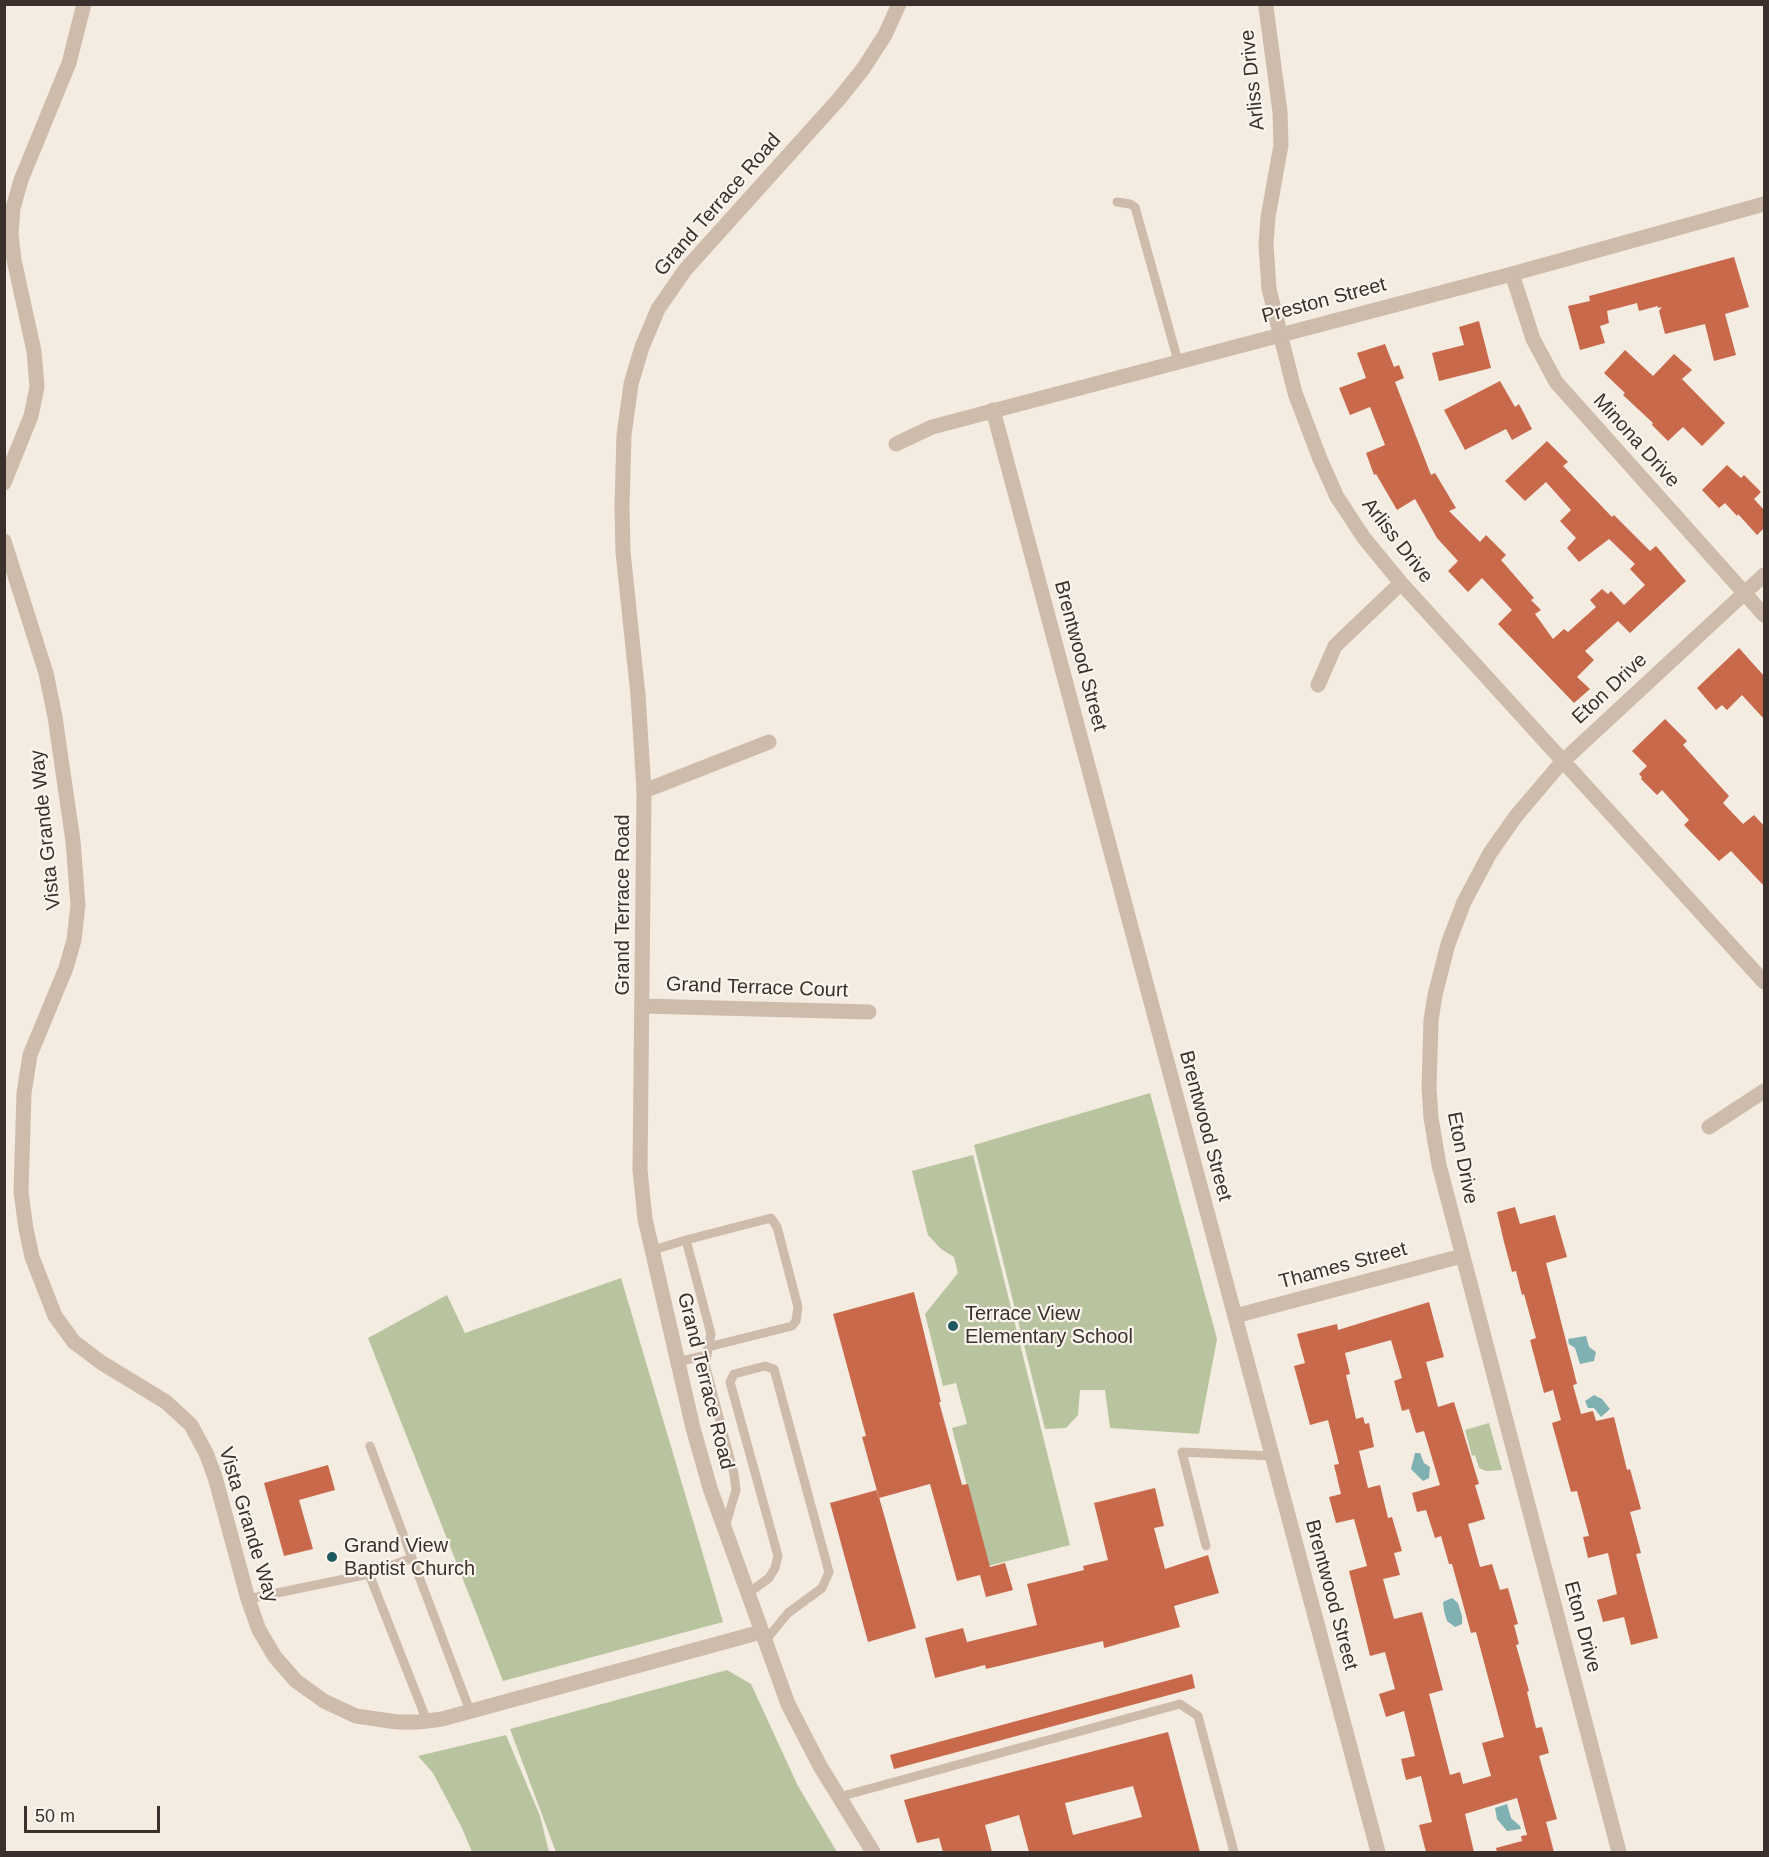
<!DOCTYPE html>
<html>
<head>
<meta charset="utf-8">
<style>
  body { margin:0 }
  #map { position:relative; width:1769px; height:1857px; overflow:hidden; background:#f4ebe1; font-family:Arial,sans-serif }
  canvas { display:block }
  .frame { position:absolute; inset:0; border:6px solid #3b302b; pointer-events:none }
  .scale { position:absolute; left:24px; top:1806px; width:136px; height:27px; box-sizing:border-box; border:3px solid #3b302b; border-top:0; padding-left:8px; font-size:18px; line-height:21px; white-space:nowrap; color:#3b302b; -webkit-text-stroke:4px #fbf5ee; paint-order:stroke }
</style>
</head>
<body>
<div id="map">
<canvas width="1769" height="1857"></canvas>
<div class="frame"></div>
<div class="scale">50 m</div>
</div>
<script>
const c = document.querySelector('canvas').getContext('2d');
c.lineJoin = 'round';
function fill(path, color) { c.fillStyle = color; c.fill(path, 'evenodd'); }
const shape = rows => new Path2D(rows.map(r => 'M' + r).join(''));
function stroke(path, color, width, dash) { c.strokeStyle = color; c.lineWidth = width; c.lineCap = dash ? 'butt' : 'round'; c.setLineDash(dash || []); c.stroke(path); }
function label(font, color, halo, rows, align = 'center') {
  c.font = font + ' Arial,sans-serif'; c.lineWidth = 4.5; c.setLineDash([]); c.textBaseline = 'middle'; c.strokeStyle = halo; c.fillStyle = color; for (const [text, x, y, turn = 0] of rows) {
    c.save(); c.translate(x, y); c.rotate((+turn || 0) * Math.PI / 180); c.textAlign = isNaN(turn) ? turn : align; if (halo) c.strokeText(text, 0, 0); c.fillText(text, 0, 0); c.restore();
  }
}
const green = shape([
  [1150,1093,1217,1339,1199,1434,1110,1428,1105,1390,1080,1390,1078,1415,1066,1428,1045,1429,974,1145],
  [973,1155,1070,1545,988,1566,952,1428,967,1424,956,1383,943,1386,925,1314,958,1273,954,1257,941,1249,928,1235,912,1171],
  [621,1278,723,1622,503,1681,368,1338,447,1295,465,1333],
  [1489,1423,1502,1470,1486,1471,1479,1468,1475,1455,1472,1456,1465,1430],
  [727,1670,751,1684,798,1786,837,1852,556,1852,510,1729],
  [506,1735,540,1816,549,1852,472,1852,462,1828,433,1773,418,1756]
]);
const water = shape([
  [1586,1336,1589,1347,1596,1352,1594,1361,1580,1364,1575,1348,1569,1344,1568,1339],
  [1594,1395,1602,1399,1610,1409,1601,1417,1594,1408,1588,1408,1585,1401],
  [1415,1453,1420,1453,1424,1463,1430,1467,1429,1478,1423,1481,1411,1469],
  [1452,1598,1458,1603,1462,1616,1462,1624,1455,1627,1447,1621,1444,1611,1443,1602],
  [1507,1804,1511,1818,1520,1826,1521,1829,1507,1831,1497,1819,1495,1808]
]);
const building = shape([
  [1734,257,1749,307,1725,314,1736,355,1714,361,1705,324,1665,334,1659,311,1662,307,1658,308,1658,306,1639,311,1637,303,1607,311,1609,323,1600,326,1605,343,1580,350,1568,306,1590,301,1589,296],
  [1479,321,1491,368,1439,381,1432,353,1464,345,1459,327],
  [1385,344,1394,367,1399,365,1404,378,1395,382,1431,475,1435,473,1456,508,1449,511,1480,542,1486,535,1506,555,1501,560,1534,598,1531,600,1541,610,1535,614,1553,639,1564,629,1568,632,1596,607,1590,600,1602,589,1608,594,1611,591,1624,605,1645,585,1630,569,1635,564,1609,539,1579,562,1567,548,1576,538,1560,521,1571,510,1546,482,1525,501,1505,481,1547,441,1568,462,1563,466,1612,517,1614,515,1650,551,1656,546,1686,581,1630,633,1618,621,1585,651,1594,660,1577,677,1590,689,1574,703,1498,624,1512,610,1482,578,1468,592,1448,571,1458,561,1437,538,1415,499,1397,510,1376,474,1374,475,1366,453,1385,445,1370,407,1350,415,1339,388,1366,378,1357,353],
  [1625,350,1653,376,1674,354,1692,370,1682,379,1725,423,1702,446,1683,427,1668,441,1652,425,1653,423,1623,395,1625,393,1604,373],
  [1500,381,1515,407,1519,404,1532,429,1512,440,1506,429,1465,450,1444,410],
  [1727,465,1741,478,1744,475,1761,492,1754,499,1764,510,1764,528,1757,535,1738,514,1737,516,1725,503,1719,508,1702,490],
  [1739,648,1764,676,1764,719,1742,695,1727,710,1722,705,1716,710,1697,688],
  [1665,719,1687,741,1683,745,1729,796,1723,803,1743,824,1754,815,1764,826,1764,886,1731,851,1719,861,1684,825,1689,820,1662,790,1657,795,1641,779,1642,777,1639,774,1647,766,1632,751],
  [1515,1207,1520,1224,1555,1215,1567,1257,1546,1263,1577,1384,1573,1385,1581,1414,1593,1411,1596,1421,1614,1417,1627,1470,1630,1469,1641,1509,1630,1512,1641,1553,1636,1554,1658,1638,1631,1645,1624,1617,1603,1622,1597,1600,1617,1594,1608,1553,1588,1558,1583,1537,1589,1536,1577,1491,1571,1492,1552,1423,1561,1420,1553,1390,1544,1393,1530,1340,1536,1338,1524,1294,1522,1295,1516,1271,1512,1272,1504,1242,1497,1212],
  [914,1292,941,1402,939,1402,962,1485,968,1484,990,1567,1005,1563,1013,1590,986,1597,980,1575,957,1581,930,1484,879,1498,862,1437,866,1436,833,1314],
  [1429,1302,1444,1357,1426,1362,1438,1407,1454,1402,1479,1484,1475,1485,1485,1519,1468,1524,1480,1567,1492,1564,1500,1590,1508,1588,1518,1624,1514,1625,1519,1644,1516,1645,1529,1691,1527,1692,1536,1728,1542,1727,1549,1753,1539,1756,1557,1819,1546,1822,1554,1852,1497,1852,1496,1848,1522,1841,1521,1836,1527,1835,1517,1798,1465,1814,1474,1852,1426,1852,1419,1825,1432,1822,1421,1776,1406,1780,1401,1759,1415,1756,1404,1711,1386,1717,1379,1694,1395,1689,1385,1652,1370,1656,1349,1571,1367,1566,1354,1519,1336,1523,1329,1497,1341,1494,1334,1465,1339,1464,1328,1420,1310,1425,1294,1366,1305,1363,1297,1334,1337,1324,1338,1330],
  [1391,1340,1402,1378,1394,1381,1402,1411,1409,1409,1416,1433,1424,1431,1440,1485,1412,1493,1417,1512,1426,1510,1435,1538,1441,1536,1449,1564,1452,1564,1471,1633,1476,1632,1504,1737,1482,1743,1491,1776,1463,1784,1460,1772,1450,1775,1429,1694,1443,1690,1422,1612,1394,1619,1383,1579,1400,1575,1394,1553,1402,1551,1392,1517,1388,1518,1380,1485,1368,1488,1359,1451,1374,1447,1369,1423,1365,1424,1363,1417,1356,1419,1346,1375,1350,1374,1345,1353],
  [328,1465,335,1490,299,1500,313,1549,284,1556,264,1483],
  [1155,1488,1164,1526,1154,1528,1165,1569,1208,1555,1219,1593,1174,1606,1180,1627,1104,1648,1103,1641,986,1669,985,1665,935,1678,925,1638,963,1628,967,1642,1037,1625,1027,1584,1084,1570,1083,1566,1108,1560,1094,1503],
  [877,1490,916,1628,868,1642,830,1503],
  [1192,1674,1195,1688,894,1769,890,1755],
  [1168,1732,1200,1852,1029,1852,1019,1815,985,1825,992,1852,943,1852,939,1838,917,1843,904,1800],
  [1133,1786,1142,1817,1073,1835,1065,1803]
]);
const service = shape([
  [1117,202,1130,204,1135,207,1178,361],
  [653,1250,686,1240],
  [708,1347,792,1326,796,1321,798,1307,777,1227,771,1218,686,1240,711,1334,705,1364,734,1474,736,1490,725,1527],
  [677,1362,707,1355],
  [370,1446,412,1558],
  [1206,1546,1182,1452,1272,1456],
  [369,1574,412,1558,470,1711],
  [747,1594,769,1578,775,1568,778,1556,730,1382,734,1374,765,1366,774,1369,829,1572,822,1588,788,1613,765,1641],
  [248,1599,369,1574,427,1721],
  [839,1797,1180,1704,1198,1716,1234,1852]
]);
const minor = shape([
  [1266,7,1280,112,1281,145,1268,217,1266,245,1269,289,1295,393,1320,459,1337,497,1364,538,1401,583,1764,982],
  [1512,274,1533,339,1556,382,1764,615],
  [4,483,31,416,37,387,34,351,14,260,11,235,13,208,21,180,69,63,84,4],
  [4,541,46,673,55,717,73,841,78,905,74,940,66,968,30,1055,24,1093,21,1192,26,1229,32,1257,55,1316,74,1342,102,1363,166,1402,191,1425,206,1453,215,1477,248,1599,259,1630,275,1657,296,1681,324,1701,356,1716,397,1722,419,1722,442,1719,761,1632],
  [1318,685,1335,646,1401,583],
  [644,791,769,742],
  [643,1006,869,1012],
  [1709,1127,1764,1091],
  [1235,1316,1462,1256],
  [1619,1852,1439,1165,1431,1118,1429,1088,1431,1020,1435,995,1448,944,1464,902,1490,853,1516,816,1562,762,1764,575]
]);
const tertiary = shape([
  [993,410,1378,1852],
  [896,444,932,427,1512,274,1764,204],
  [873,1852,820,1766,788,1704,710,1488,693,1428,645,1219,640,1170,644,791,638,695,623,552,622,506,624,435,631,384,642,347,658,309,685,270,839,99,863,69,885,35,899,4]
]);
const markers = [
  [953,1326,6,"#1f5a5e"],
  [332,1557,6,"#1f5a5e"]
];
const streetNames = [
  ["Arliss Drive",1253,80,-96],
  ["Grand Terrace Road",718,205,-49],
  ["Preston Street",1324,301,-15],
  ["Minona Drive",1636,441,48],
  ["Arliss Drive",1397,541,52],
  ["Brentwood Street",1080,656,75],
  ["Eton Drive",1610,689,-43],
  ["Vista Grande Way",46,830,-96],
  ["Grand Terrace Road",623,905,-90],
  ["Grand Terrace Court",757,988,2],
  ["Brentwood Street",1205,1126,75],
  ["Eton Drive",1462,1158,79],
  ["Thames Street",1343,1266,-15],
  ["Grand Terrace Road",705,1381,76],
  ["Vista Grande Way",248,1525,73],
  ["Brentwood Street",1331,1595,75],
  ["Eton Drive",1582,1627,75]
];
const poiNames = [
  ["Terrace View",965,1314],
  ["Elementary School",965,1337],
  ["Grand View",344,1546],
  ["Baptist Church",344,1569]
];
fill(green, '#b8c4a0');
fill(water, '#7fb0b2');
fill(building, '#c8694b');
stroke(service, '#cdbbac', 9);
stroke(minor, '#cdbbac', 15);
stroke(tertiary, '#cdbbac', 15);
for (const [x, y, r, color] of markers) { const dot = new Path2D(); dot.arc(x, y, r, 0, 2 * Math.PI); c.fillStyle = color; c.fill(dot); stroke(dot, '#fbf5ee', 2); }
label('20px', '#3b302b', '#fbf5ee', streetNames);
label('20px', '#3b302b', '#fbf5ee', poiNames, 'left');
</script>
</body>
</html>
